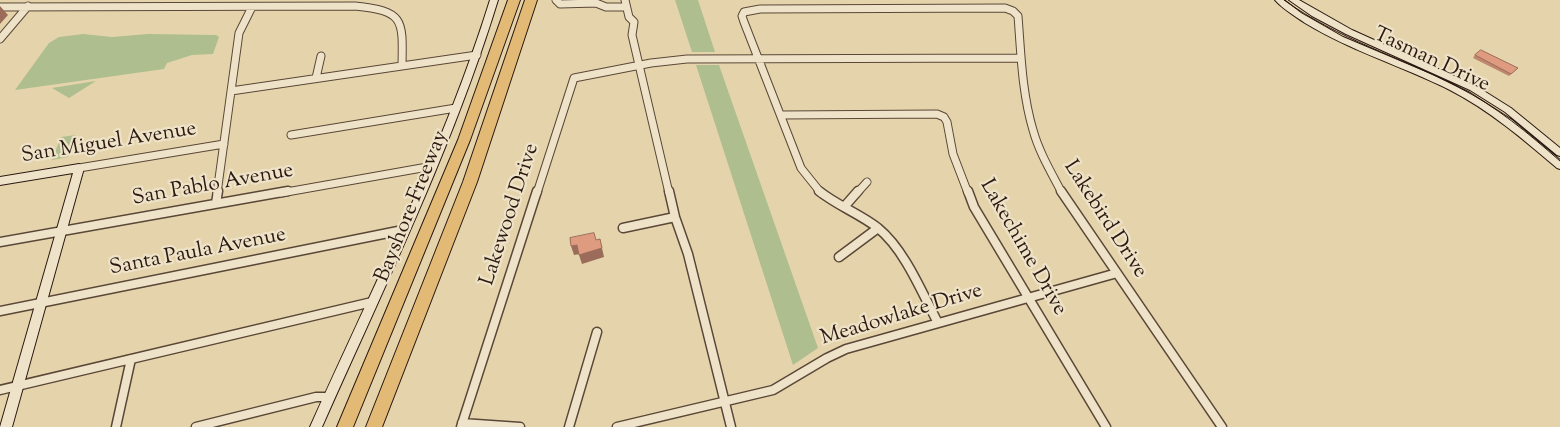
<!DOCTYPE html>
<style>
body{margin:0}
canvas{display:block;background:#e5d4ab}
</style>
<canvas width="1560" height="427"></canvas>
<script>
const c = document.querySelector('canvas').getContext('2d');
c.lineJoin = 'round';
function fill(path, color) {
  c.fillStyle = color;
  c.fill(path, 'evenodd');
}
function strokePath(path, color, width, dash) {
  c.strokeStyle = color;
  c.lineWidth = width;
  c.lineCap = dash ? 'butt' : 'round';
  c.setLineDash(dash || []);
  c.stroke(path);
}
function write(font, color, halo, rows, align = 'center') {
  c.font = font + ' "Sorts Mill Goudy",serif';
  c.lineWidth = 4.5;
  c.setLineDash([]);
  c.textBaseline = 'middle';
  c.strokeStyle = halo;
  c.fillStyle = color;
  for (const [text, x, y, turn = 0] of rows) {
    c.save();
    c.translate(x, y);
    c.rotate((+turn || 0) * Math.PI / 180);
    c.textAlign = isNaN(turn) ? turn : align;
    if (halo) c.strokeText(text, 0, 0);
    c.fillText(text, 0, 0);
    c.restore();
  }
}
fill(new Path2D(`
 M675,0H698L715,52H692Z
 M83,34L112,37L148,34L216,35L219,37L213,54L192,55L167,63L164,69L15,90L49,43L59,37Z
 M696,65H719L818,348L793,365Z
 M96,81L69,98L52,88Z
 M76,135L68,157L52,160L61,137Z`), '#aebe8e');
const streetFar1 = new Path2D(`
 M556,0L560,4L596,3L606,7H626
 M625,0L629,17L634,22L632,35L669,193
 M0,7L355,6C404,11 403,19 402,65
 M0,39L28,6
 M316,78L321,56
 M231,91L477,55
 M781,115L937,114L944,117L947,122L953,154L968,193
 M291,135L456,108
 M79,168L224,144
 M217,193L239,33L252,7
 M281,193L433,166
 M537,193L574,78L651,63L687,59L1021,58
 M821,193L801,168L744,22L742,16L744,12L760,9L1005,8L1013,11L1018,16C1021,54 1022,93 1033,130C1039,152 1051,172 1062,193
 M857,193L867,182`);
const street = new Path2D(`
 M669,191L675,217L688,254L731,427
 M819,191C838,206 860,214 878,228C905,250 922,293 938,323
 M968,191L974,207L1106,427
 M1061,191L1222,427
 M216,203L218,191
 M844,207L858,191
 M623,228L675,217
 M0,242L288,191
 M839,257L878,228
 M0,311L403,230
 M0,390L372,302
 M462,423L520,427
 M116,427L131,359
 M196,427L316,397H329
 M461,427L537,191
 M569,427L597,332
 M617,427L773,390L827,358L846,349L1117,273`);
const secondary = new Path2D(`
 M490,0H498C453,147 384,287 322,427H310C373,286 444,148 490,0Z
 M1275,0H1284L1301,13L1343,37L1433,75L1470,93L1512,120L1560,160V169L1557,168C1523,139 1489,110 1450,90C1402,66 1351,51 1305,23C1295,16 1283,9 1275,0Z
 M1289,0H1299L1352,30L1476,86L1511,108L1560,148V156L1557,155L1505,112L1470,90L1346,34L1312,16Z
 M79,164L84,168L12,427H0L73,173L0,185V177Z`);
const highway = new Path2D(`
 M508,0H520L470,140L353,427H337L458,140Z
 M525,0H537L477,182L382,427H366L463,182Z`);
strokePath(streetFar1, '#5a4737', 9);
strokePath(street, '#5a4737', 11);
strokePath(secondary, '#2b1810', 2);
strokePath(highway, '#2b1810', 2);
strokePath(streetFar1, '#eee3c8', 7);
strokePath(street, '#eee3c8', 8);
fill(secondary, '#eee3c8');
fill(highway, '#e2ba76');
strokePath(new Path2D(`
 M1284,0C1338,39 1400,57 1458,87C1496,106 1528,133 1560,161`), '#2b1810', 1);
fill(new Path2D(`
 M1475,55L1518,68L1509,76L1473,58Z`), '#bf856e');
fill(new Path2D(`
 M0,6L8,15L0,24Z
 M600,239L604,257L582,264L579,255Z
 M577,245L580,254L574,255L571,246Z`), '#9b6c5a');
const building = new Path2D(`
 M1481,50L1518,68L1511,74L1475,55Z
 M594,233L596,240L600,239L602,248L579,255L577,245L571,246L570,238Z`);
fill(building, '#de9b80');
strokePath(building, '#9b6c5a', 1);
write('21px', '#2b1810', '#eee3c8', [
 ["Tasman Drive",1431,61,25],
 ["San Miguel Avenue",109,144,-9],
 ["San Pablo Avenue",213,186,-10],
 ["Bayshore Freeway",413,207,-68],
 ["Lakewood Drive",511,215,-72],
 ["Lakebird Drive",1104,220,57],
 ["Lakechime Drive",1022,248,60],
 ["Santa Paula Avenue",198,253,-11],
 ["Meadowlake Drive",902,316,-17]
]);
</script>
